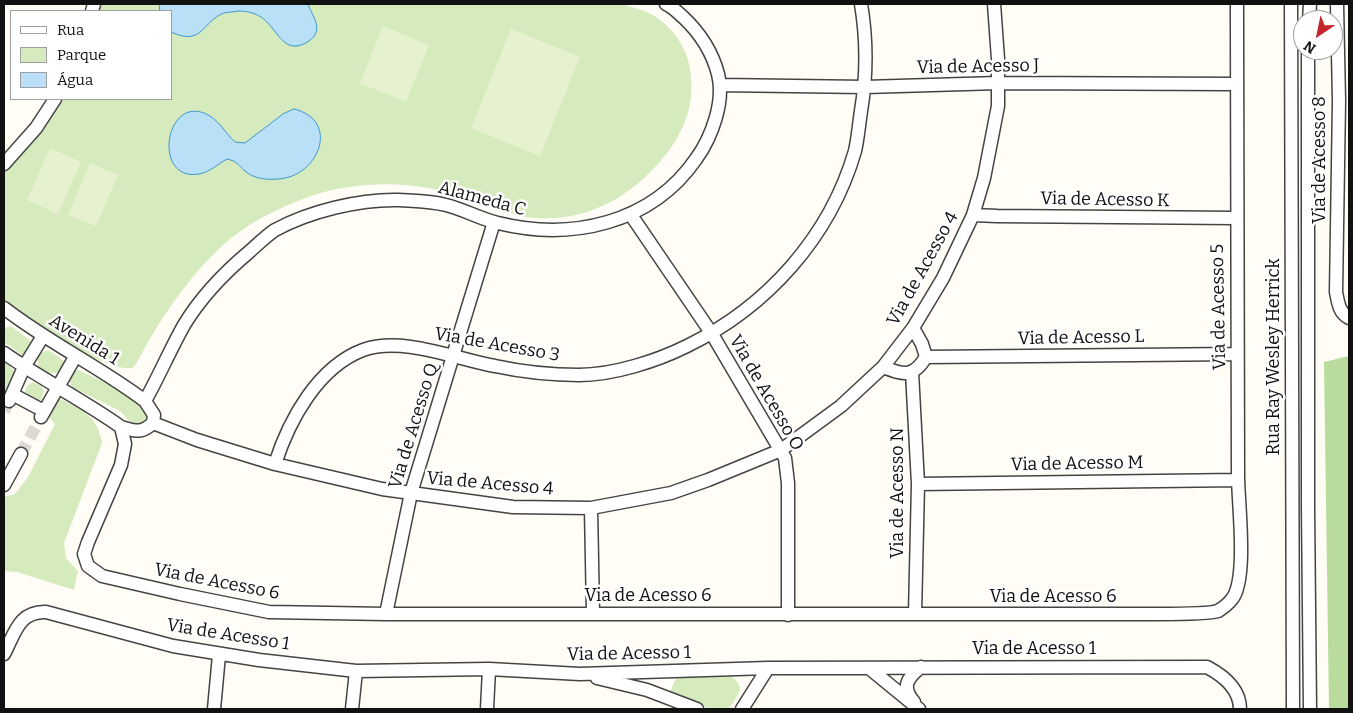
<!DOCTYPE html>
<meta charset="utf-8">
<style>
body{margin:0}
#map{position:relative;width:1353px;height:713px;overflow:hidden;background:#fffdf5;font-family:Bitter,serif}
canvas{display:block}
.frame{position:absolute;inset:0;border:5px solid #111;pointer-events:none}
.legend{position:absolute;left:10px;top:10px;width:162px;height:90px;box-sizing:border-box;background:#fff;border:1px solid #a0a0a0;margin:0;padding:6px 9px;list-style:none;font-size:15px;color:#111}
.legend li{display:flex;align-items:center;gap:10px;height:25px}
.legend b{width:25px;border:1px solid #a0a0a0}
.north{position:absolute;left:1293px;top:10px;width:50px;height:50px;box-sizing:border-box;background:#fff;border:1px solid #a0a0a0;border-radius:50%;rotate:214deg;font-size:14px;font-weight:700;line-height:20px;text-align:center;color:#111}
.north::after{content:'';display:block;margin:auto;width:18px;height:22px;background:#c4262e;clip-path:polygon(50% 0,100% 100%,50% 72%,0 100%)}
</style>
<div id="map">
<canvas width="1353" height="713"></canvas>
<div class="frame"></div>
<ul class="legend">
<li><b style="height:6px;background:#fff"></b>Rua</li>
<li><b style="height:14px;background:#d5ebbd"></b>Parque</li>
<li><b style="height:14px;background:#b9e0f7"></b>Água</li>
</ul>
<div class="north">N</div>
</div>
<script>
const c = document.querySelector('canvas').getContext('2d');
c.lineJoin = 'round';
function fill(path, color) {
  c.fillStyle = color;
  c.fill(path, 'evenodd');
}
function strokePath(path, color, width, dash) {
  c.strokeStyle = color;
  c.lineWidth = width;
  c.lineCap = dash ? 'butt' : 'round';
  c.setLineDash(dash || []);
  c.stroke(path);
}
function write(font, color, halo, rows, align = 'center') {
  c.font = font + ' Bitter,serif';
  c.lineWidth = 5;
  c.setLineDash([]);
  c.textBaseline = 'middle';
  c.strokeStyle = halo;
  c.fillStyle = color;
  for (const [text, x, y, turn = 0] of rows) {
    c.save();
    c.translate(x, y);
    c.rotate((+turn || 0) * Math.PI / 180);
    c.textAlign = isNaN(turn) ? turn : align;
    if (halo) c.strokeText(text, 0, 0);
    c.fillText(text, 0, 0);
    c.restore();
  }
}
fill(new Path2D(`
 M97,4H622C630,7 641,9 649,13C667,22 683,41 688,60C697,94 688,126 667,153C639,189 601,215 555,218C546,218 535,219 526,217C494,211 466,196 434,189C394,181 350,183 311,196C279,207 245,224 221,247C196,270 171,304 154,332C146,344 141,357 133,368C102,372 31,320 4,303V168L59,99H171V11H95Z
 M11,326L31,341V348L26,354L22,355L4,342V328Z
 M48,350C52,353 58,355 61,359C78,377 29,380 39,354Z
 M4,361C24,374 13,389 4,405Z
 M78,370L139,399L152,420L134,426L120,411L72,387L69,379L72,372Z
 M33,382L41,386L44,391L41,400H38L25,392L27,386Z
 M61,399C83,411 98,416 102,443L64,543L66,558L78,571L74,590L17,572L4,571V497L15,494L28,477L55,424L45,413L53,403Z
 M678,674L728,675C735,678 739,682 740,690L734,702L728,709H711L670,692Z`), '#d5ebbd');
fill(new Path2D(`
 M1349,356V709H1329L1324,362Z`), '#b9dc9c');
fill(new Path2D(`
 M383,26L429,45L406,102L360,83Z
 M511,29L580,57L540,156L471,128Z
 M50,148L81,162L58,214L27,200Z
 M90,163L118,175L96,226L68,215Z`), '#e6f2cf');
const water = new Path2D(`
 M160,4H308C312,16 325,30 309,41C283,58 278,28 261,17C255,13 246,11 239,11C234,12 228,12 224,13C202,21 203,47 171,32V11H160Z
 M294,109C341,120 319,177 278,179C267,180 254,179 245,171C238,165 237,161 227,159C218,164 210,172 199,174C153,182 164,98 204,113C219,119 224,132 235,142L245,143L283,114Z`);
fill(water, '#b9e0f7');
strokePath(water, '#3f96cf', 1);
strokePath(new Path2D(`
 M4,411L9,401
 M21,454L41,417`), '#dbdad3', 12, [12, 6]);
const minor = new Path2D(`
 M666,4C673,7 677,12 683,17C700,33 712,51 718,74C725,101 712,137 696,159C651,224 571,241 498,223C480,219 463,209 446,205C430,201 414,201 399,200C360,199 310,211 275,230C266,236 257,245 249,252C224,273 201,297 184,325C170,350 159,376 145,401L154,415L153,423C141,434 136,431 121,427L125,444L121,465L88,542L84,554L88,566L102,576L180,594L269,612L386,614H1158C1169,614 1209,614 1218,611C1223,608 1229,603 1232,599C1248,579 1238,502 1238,476C1237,318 1236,161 1237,4
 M1291,4L1293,709
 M1337,4L1339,101L1336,292C1338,302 1339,313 1349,318
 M92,11L94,4
 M1309,20L1310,4
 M1308,50V507L1310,709
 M720,85L865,87L998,83L1236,84
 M4,164L36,128L55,99
 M631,215L712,334L785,458L788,483V615
 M973,215L997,216L1236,218
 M4,308C49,343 100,367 145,401
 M4,353C41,379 83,400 121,427
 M926,357L1237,354
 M883,367C904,375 913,378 926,357L922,344L913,328
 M912,372L918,484L915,614
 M12,394L44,411
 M9,401L24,367L43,336
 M41,417L75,357
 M153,423L197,440L275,464L382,489L513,507L591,508L671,493L708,480L781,450L841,406L883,367L913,328L943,278L973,215L984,178L998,106V59L994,4
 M275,464C289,420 318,367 363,350C402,336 456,359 495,366C523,372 551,375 579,375C613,375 657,361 687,346C767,307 830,237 855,151C858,138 859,124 861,111C867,75 867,40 861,4
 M918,484L1238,480
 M4,485L21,454
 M591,508L593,613
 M386,614L411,493L494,222
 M4,654C15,633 19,611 46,612L173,646L259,660L356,671L489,669L580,674L768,668L1207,667C1224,676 1240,689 1240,709
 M869,668L919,709
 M597,678L647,690L697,709
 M914,702C901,687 907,678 921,667
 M214,709L219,655
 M352,709L356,671
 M487,709L489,669
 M742,709L768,668`);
strokePath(minor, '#444', 15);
strokePath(minor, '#fff', 12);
write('18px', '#111', '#fff', [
 ["Via de Acesso J",978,67,-1],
 ["Via de Acesso 8",1320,160,-90],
 ["Alameda C",482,199,15],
 ["Via de Acesso K",1105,200,1],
 ["Via de Acesso 4",923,269,-61],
 ["Via de Acesso 5",1219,307,-91],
 ["Via de Acesso L",1081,338,-1],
 ["Avenida 1",84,340,32],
 ["Via de Acesso 3",497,345,10],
 ["Rua Ray Wesley Herrick",1274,357,-90],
 ["Via de Acesso O",766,393,60],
 ["Via de Acesso Q",414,426,-73],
 ["Via de Acesso M",1077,464,-1],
 ["Via de Acesso 4",490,484,5],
 ["Via de Acesso N",898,493,-90],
 ["Via de Acesso 6",217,582,11],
 ["Via de Acesso 6",648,596],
 ["Via de Acesso 6",1053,597],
 ["Via de Acesso 1",228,635,9],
 ["Via de Acesso 1",1034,649],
 ["Via de Acesso 1",629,654,-1]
]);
</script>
